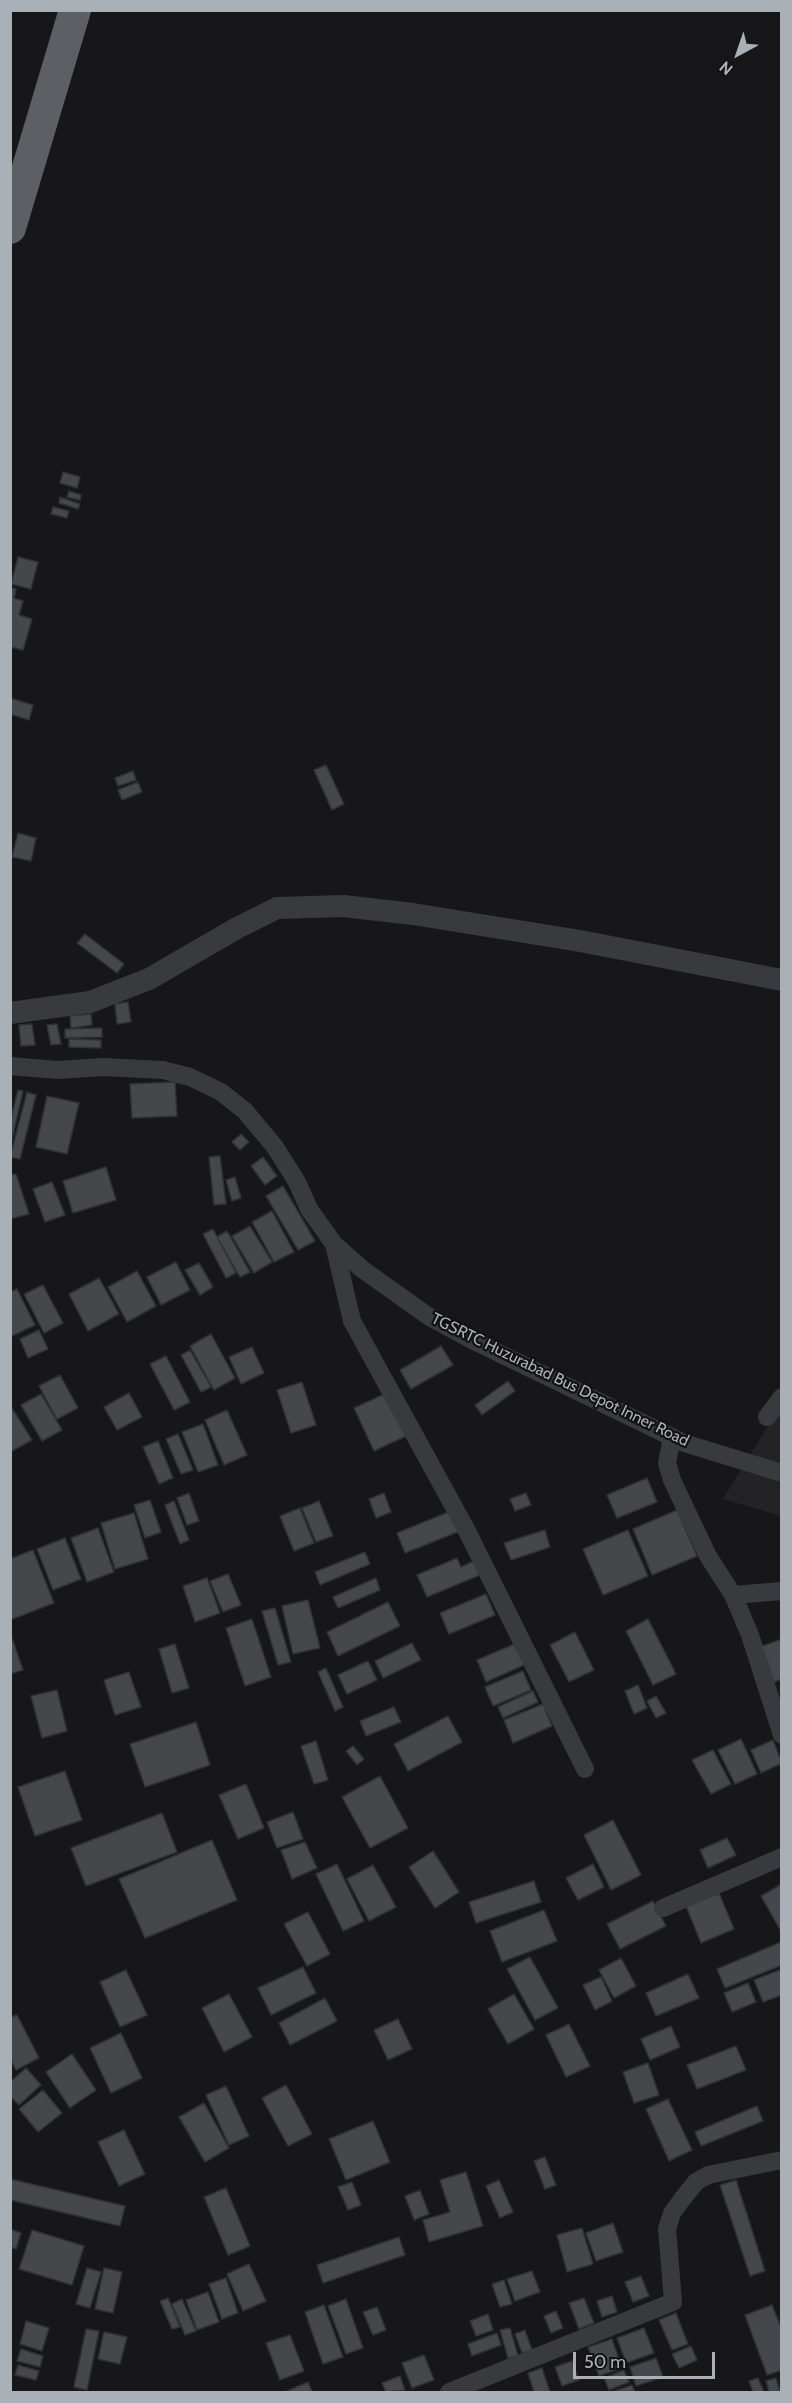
<!DOCTYPE html>
<style>
body{margin:0}
#map{position:relative;width:792px;height:2403px;overflow:hidden;background:#171719;font-family:Cabin,sans-serif}
canvas{display:block}
.frame{position:absolute;inset:0;border:12px solid #aab0b7;pointer-events:none}
.north{position:absolute;left:708px;top:24px;width:60px;height:60px;-webkit-text-stroke:4px #121214;paint-order:stroke;rotate:220deg;font-size:16px;font-weight:700;line-height:24px;text-align:center;color:#aab0b7}
.north::after{content:'';display:block;margin:auto;width:21px;height:27px;background:#aab0b7;clip-path:polygon(50% 0,100% 100%,50% 72%,0 100%)}
.scale{position:absolute;left:573px;top:2352px;width:142px;height:27px;box-sizing:border-box;border:3px solid #aab0b7;border-top:0;padding-left:8px;font-size:18px;line-height:21px;white-space:nowrap;color:#aab0b7;-webkit-text-stroke:4px #121214;paint-order:stroke}
</style>
<div id="map">
<canvas width="792" height="2403"></canvas>
<div class="frame"></div>
<div class="north">N</div>
<div class="scale">50 m</div>
</div>
<script>
const c = document.querySelector('canvas').getContext('2d');
c.lineJoin = 'round';
function fill(path, color) {
  c.fillStyle = color;
  c.fill(path, 'evenodd');
}
function strokePath(path, color, width, dash) {
  c.strokeStyle = color;
  c.lineWidth = width;
  c.lineCap = dash ? 'butt' : 'round';
  c.setLineDash(dash || []);
  c.stroke(path);
}
function write(font, color, halo, rows, align = 'center') {
  c.font = font + ' Cabin,sans-serif';
  c.lineWidth = 4.5;
  c.setLineDash([]);
  c.textBaseline = 'middle';
  c.strokeStyle = halo;
  c.fillStyle = color;
  for (const [text, x, y, turn = 0] of rows) {
    c.save();
    c.translate(x, y);
    c.rotate((+turn || 0) * Math.PI / 180);
    c.textAlign = isNaN(turn) ? turn : align;
    if (halo) c.strokeText(text, 0, 0);
    c.fillText(text, 0, 0);
    c.restore();
  }
}
fill(new Path2D(`
 M781,1405V1516L723,1499Z`), '#232326');
const building = new Path2D(`
 M63,472L80,477L77,488L60,483Z
 M69,491L81,495L80,500L67,497Z
 M60,497L80,504L78,509L59,503Z
 M53,507L69,511L67,518L51,514Z
 M18,557L38,562L31,589L11,584Z
 M10,587L16,589L14,598L23,601L19,615L32,619L23,650L10,647Z
 M10,698L33,705L29,720L10,714Z
 M326,765L344,804L332,810L314,770Z
 M133,771L136,780L118,786L115,778Z
 M138,782L142,792L122,800L118,790Z
 M18,833L36,838L31,861L12,857Z
 M85,934L124,964L117,973L77,943Z
 M128,1002L131,1022L117,1024L115,1004Z
 M91,1014L92,1025L71,1028L70,1016Z
 M32,1024L35,1045L21,1046L19,1025Z
 M57,1024L61,1044L51,1045L47,1025Z
 M102,1028V1037L65,1038V1029Z
 M69,1039L101,1040V1048L69,1047Z
 M175,1082L177,1116L132,1118L130,1084Z
 M18,1090L23,1091L10,1148V1122Z
 M27,1092L36,1095L20,1159L10,1157Z
 M47,1096L79,1103L67,1154L36,1147Z
 M241,1134L249,1142L240,1150L232,1142Z
 M220,1156L226,1204L214,1205L209,1157Z
 M263,1157L277,1176L265,1185L251,1166Z
 M106,1167L116,1200L73,1213L63,1181Z
 M16,1174L29,1214L10,1219V1175Z
 M235,1177L241,1198L232,1201L226,1180Z
 M52,1182L65,1215L45,1222L33,1189Z
 M283,1186L315,1241L298,1250L266,1196Z
 M272,1211L294,1252L274,1262L252,1222Z
 M250,1226L272,1262L254,1273L232,1236Z
 M213,1229L236,1273L226,1278L203,1234Z
 M227,1231L250,1272L240,1277L217,1237Z
 M176,1262L190,1290L161,1305L147,1277Z
 M199,1263L213,1287L200,1295L185,1270Z
 M137,1271L156,1306L127,1322L108,1287Z
 M99,1278L119,1314L88,1331L69,1294Z
 M43,1285L63,1323L44,1333L24,1294Z
 M17,1289L35,1325L10,1337V1292Z
 M39,1330L48,1349L28,1358L20,1339Z
 M211,1334L235,1378L214,1390L190,1346Z
 M441,1346L453,1365L411,1389L400,1370Z
 M252,1347L264,1373L241,1384L229,1357Z
 M190,1350L211,1387L201,1392L181,1355Z
 M166,1356L190,1402L174,1410L150,1364Z
 M60,1375L78,1408L57,1419L39,1386Z
 M508,1381L515,1391L482,1415L475,1405Z
 M302,1382L316,1425L291,1433L277,1390Z
 M129,1393L142,1417L117,1430L104,1407Z
 M387,1393L406,1436L374,1451L354,1408Z
 M41,1394L62,1430L42,1441L21,1405Z
 M10,1405L32,1440L10,1452Z
 M227,1410L247,1455L224,1465L205,1420Z
 M203,1424L218,1465L198,1472L182,1432Z
 M178,1434L193,1470L181,1474L166,1439Z
 M158,1441L173,1478L159,1484L143,1447Z
 M647,1478L657,1502L617,1518L607,1495Z
 M189,1493L199,1521L187,1525L177,1498Z
 M384,1493L391,1512L376,1518L369,1499Z
 M526,1493L531,1505L515,1511L510,1499Z
 M150,1500L161,1532L145,1538L134,1505Z
 M174,1501L189,1540L180,1544L165,1505Z
 M319,1501L333,1536L316,1542L302,1508Z
 M300,1508L314,1543L294,1551L280,1516Z
 M677,1510L697,1556L652,1575L633,1529Z
 M451,1511L460,1531L405,1553L397,1533Z
 M134,1513L148,1559L115,1569L101,1523Z
 M98,1528L114,1572L87,1582L71,1538Z
 M545,1530L550,1547L511,1560L504,1543Z
 M628,1530L648,1576L603,1595L583,1549Z
 M65,1538L81,1579L53,1590L37,1549Z
 M33,1550L54,1603L10,1620V1559Z
 M365,1552L370,1564L320,1585L315,1572Z
 M457,1558L461,1567L474,1561L480,1575L427,1597L417,1575Z
 M228,1574L241,1605L223,1612L210,1581Z
 M207,1578L220,1613L195,1622L183,1586Z
 M376,1578L380,1590L338,1608L333,1597Z
 M486,1594L495,1615L449,1634L440,1613Z
 M308,1600L320,1648L293,1654L282,1606Z
 M388,1602L400,1626L338,1656L327,1632Z
 M275,1608L291,1662L278,1665L262,1611Z
 M252,1619L271,1677L245,1686L226,1628Z
 M648,1619L676,1674L653,1685L626,1631Z
 M10,1632L23,1670L10,1674Z
 M575,1632L594,1670L569,1682L550,1645Z
 M782,1639V1679L774,1682L760,1647Z
 M412,1643L421,1660L383,1678L375,1661Z
 M517,1643L526,1664L486,1682L477,1660Z
 M175,1644L189,1688L172,1693L159,1649Z
 M368,1661L377,1680L347,1694L338,1675Z
 M326,1668L343,1707L335,1711L318,1672Z
 M523,1671L531,1690L493,1706L485,1687Z
 M129,1672L141,1707L115,1715L104,1680Z
 M638,1685L647,1708L634,1714L625,1691Z
 M57,1690L67,1731L42,1738L31,1696Z
 M533,1691L538,1702L503,1718L498,1707Z
 M656,1696L666,1713L656,1718L647,1701Z
 M543,1704L552,1726L513,1743L504,1720Z
 M394,1707L401,1722L366,1736L360,1721Z
 M448,1716L462,1742L408,1771L394,1744Z
 M196,1722L210,1765L145,1787L130,1744Z
 M741,1739L757,1774L735,1784L718,1750Z
 M773,1740L782,1763L761,1773L751,1750Z
 M316,1741L328,1780L314,1784L301,1746Z
 M353,1746L364,1759L357,1765L346,1751Z
 M713,1750L731,1784L711,1794L692,1760Z
 M65,1771L82,1820L35,1836L18,1787Z
 M380,1776L408,1828L370,1848L342,1797Z
 M246,1784L264,1828L238,1839L219,1795Z
 M293,1812L303,1839L277,1848L267,1822Z
 M162,1813L177,1852L86,1886L71,1848Z
 M613,1820L641,1875L611,1890L584,1835Z
 M727,1838L736,1855L708,1868L700,1850Z
 M212,1840L237,1900L145,1938L119,1879Z
 M305,1842L317,1868L292,1879L281,1850Z
 M433,1851L459,1892L435,1908L409,1867Z
 M337,1864L364,1921L343,1931L316,1874Z
 M593,1864L604,1887L578,1900L566,1878Z
 M373,1865L396,1907L369,1921L347,1879Z
 M534,1881L541,1902L476,1923L469,1902Z
 M782,1884V1933L761,1896Z
 M719,1893L734,1929L701,1943L686,1906Z
 M653,1901L666,1926L620,1949L607,1924Z
 M544,1910L557,1941L502,1962L490,1931Z
 M308,1912L330,1954L307,1966L284,1924Z
 M781,1942L782,1965L725,1988L717,1969Z
 M530,1957L558,2008L535,2020L507,1969Z
 M621,1958L636,1986L614,1998L599,1970Z
 M303,1967L316,1993L271,2015L258,1988Z
 M782,1969V1995L763,2002L754,1980Z
 M126,1970L147,2015L120,2027L100,1982Z
 M688,1974L699,1998L656,2016L646,1993Z
 M601,1977L612,2001L595,2010L583,1985Z
 M748,1983L756,2002L732,2012L724,1993Z
 M229,1994L252,2037L224,2052L202,2008Z
 M514,1994L534,2029L508,2044L488,2009Z
 M325,1998L337,2021L290,2045L279,2023Z
 M17,2015L39,2058L16,2070L10,2059V2018Z
 M398,2019L412,2049L388,2060L374,2030Z
 M569,2024L590,2066L566,2077L546,2035Z
 M671,2026L680,2047L650,2060L641,2039Z
 M121,2033L142,2078L111,2093L90,2048Z
 M736,2046L746,2070L697,2089L687,2065Z
 M72,2054L96,2090L70,2108L46,2072Z
 M648,2063L659,2095L634,2103L623,2072Z
 M26,2068L41,2085L19,2105L10,2096V2082Z
 M286,2085L312,2134L288,2146L262,2098Z
 M226,2086L249,2136L229,2145L206,2095Z
 M43,2090L62,2113L38,2132L19,2109Z
 M668,2099L692,2150L669,2161L646,2109Z
 M204,2103L229,2148L205,2162L179,2117Z
 M757,2106L763,2121L701,2146L695,2132Z
 M373,2121L390,2162L346,2180L329,2139Z
 M124,2130L145,2174L119,2186L98,2142Z
 M545,2157L556,2185L545,2189L534,2161Z
 M466,2172L483,2226L429,2242L423,2220L450,2212L440,2180Z
 M10,2179L125,2206L120,2226L10,2200Z
 M499,2180L513,2212L500,2218L486,2186Z
 M736,2180L765,2271L750,2276L720,2185Z
 M352,2182L361,2205L348,2210L338,2187Z
 M226,2188L250,2246L228,2255L204,2197Z
 M420,2190L429,2214L414,2220L405,2196Z
 M613,2223L623,2252L596,2261L586,2233Z
 M582,2228L593,2264L567,2272L557,2235Z
 M10,2229L21,2233L16,2249L10,2247Z
 M32,2230L84,2246L72,2285L19,2269Z
 M399,2237L405,2255L323,2283L317,2265Z
 M249,2264L266,2301L243,2311L227,2274Z
 M87,2268L101,2272L90,2308L76,2304Z
 M104,2268L122,2272L113,2313L95,2309Z
 M532,2271L540,2292L515,2301L507,2279Z
 M641,2276L649,2296L633,2302L625,2282Z
 M226,2278L238,2313L222,2319L209,2284Z
 M504,2280L512,2304L500,2307L492,2284Z
 M208,2292L219,2322L197,2330L186,2300Z
 M612,2296L617,2312L602,2317L597,2301Z
 M168,2298L180,2327L172,2329L160,2301Z
 M584,2298L594,2323L579,2329L569,2303Z
 M182,2299L196,2331L185,2335L172,2304Z
 M346,2299L363,2348L346,2354L328,2306Z
 M324,2305L343,2357L323,2364L305,2312Z
 M772,2305L782,2330V2370L767,2375L745,2315Z
 M377,2307L386,2330L373,2335L363,2312Z
 M556,2311L563,2328L551,2333L544,2316Z
 M676,2313L688,2344L672,2350L659,2320Z
 M488,2314L493,2330L476,2336L470,2321Z
 M26,2321L49,2328L42,2351L20,2344Z
 M510,2328L518,2356L508,2358L500,2330Z
 M644,2328L654,2353L626,2363L617,2338Z
 M86,2329L99,2331L87,2390L74,2387Z
 M525,2330L532,2350L522,2353L515,2334Z
 M104,2332L127,2337L120,2364L98,2359Z
 M497,2333L501,2345L472,2356L468,2344Z
 M290,2335L304,2371L280,2380L266,2343Z
 M612,2339L622,2368L599,2376L588,2347Z
 M691,2346L697,2360L679,2368L672,2354Z
 M21,2349L43,2356L40,2367L17,2361Z
 M424,2355L434,2380L412,2388L402,2363Z
 M656,2358L663,2377L636,2386L630,2367Z
 M572,2361L579,2380L562,2386L555,2367Z
 M18,2365L39,2371L36,2380L15,2375Z
 M542,2368L550,2392H534L528,2373Z
 M624,2370L629,2382L609,2390L604,2378Z
 M400,2376L405,2390L386,2392L382,2383Z
 M758,2378L764,2392H753L749,2381Z
 M776,2378L780,2392H769L766,2381Z
 M308,2382L312,2392H285Z
 M632,2385L635,2392H612Z`);
fill(building, '#46474b');
strokePath(building, '#313235', 1.5);
strokePath(new Path2D(`
 M10,1066L58,1070L103,1067L163,1070L190,1077L221,1092L245,1111L275,1147L297,1182L309,1209L334,1244L362,1269L428,1316L476,1342L684,1443L782,1473
 M334,1244L352,1321L466,1529L585,1769
 M767,1417L782,1397
 M672,1437L667,1463L672,1480L708,1556L733,1595L750,1635L782,1735
 M733,1595L782,1591
 M663,1908L782,1857
 M449,2392L673,2302L667,2229L672,2213L683,2198L696,2182L708,2175L782,2160`), '#383a3d', 18);
strokePath(new Path2D(`
 M10,1013L90,1002L149,979L237,928L277,908L343,906L413,914L580,941L782,980`), '#383a3d', 22);
strokePath(new Path2D(`
 M10,228L75,10`), '#5c6065', 32);
write('16px', '#aab0b7', '#121214', [
 ["TGSRTC Huzurabad Bus Depot Inner Road",560,1380,26]
]);
</script>
